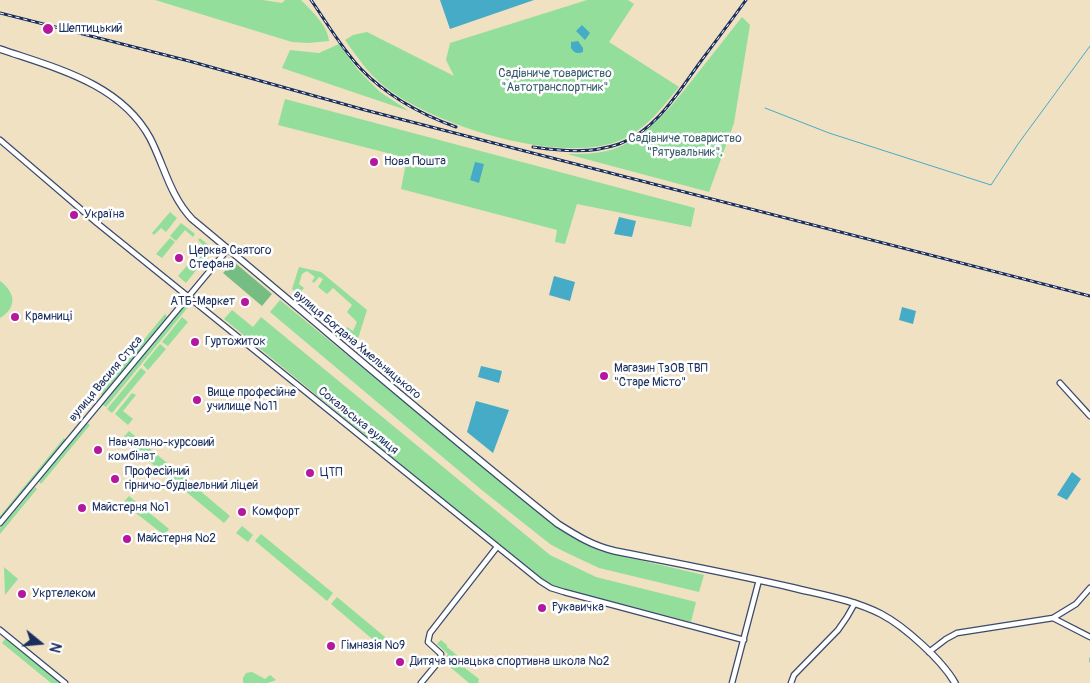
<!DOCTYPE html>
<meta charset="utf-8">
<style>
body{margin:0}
#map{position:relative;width:1090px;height:683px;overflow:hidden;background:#f0e1c3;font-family:Pangolin,sans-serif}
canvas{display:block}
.north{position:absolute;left:15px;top:618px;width:50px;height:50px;-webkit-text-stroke:4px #fff;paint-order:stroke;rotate:107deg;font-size:14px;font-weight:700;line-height:20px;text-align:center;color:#1b2f5e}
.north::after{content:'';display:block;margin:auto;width:18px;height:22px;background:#1b2f5e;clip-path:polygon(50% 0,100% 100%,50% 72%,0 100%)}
</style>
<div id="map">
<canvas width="1090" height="683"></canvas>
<div class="north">N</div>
</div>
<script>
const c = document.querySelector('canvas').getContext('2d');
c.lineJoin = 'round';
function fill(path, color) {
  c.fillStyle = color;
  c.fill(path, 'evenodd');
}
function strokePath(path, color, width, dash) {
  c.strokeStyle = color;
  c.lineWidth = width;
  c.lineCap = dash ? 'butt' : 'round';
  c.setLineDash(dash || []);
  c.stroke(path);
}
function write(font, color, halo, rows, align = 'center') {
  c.font = font + ' Pangolin,sans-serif';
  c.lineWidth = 5;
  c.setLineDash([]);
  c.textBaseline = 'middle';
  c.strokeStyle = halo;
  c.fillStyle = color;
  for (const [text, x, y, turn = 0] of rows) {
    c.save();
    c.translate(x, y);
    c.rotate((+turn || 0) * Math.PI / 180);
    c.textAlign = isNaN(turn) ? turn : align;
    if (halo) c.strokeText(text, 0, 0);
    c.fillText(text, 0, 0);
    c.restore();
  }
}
fill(new Path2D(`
 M155,0H263L282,3L285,0H301C311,10 328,26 329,41L308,43L292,42Z
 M587,0H628L634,4L609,42L679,87C662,108 646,129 621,140C562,166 432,125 384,86C368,73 357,57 345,40L353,35L367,32L454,76L446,60L450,43Z
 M742,17L750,25L734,123L709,192L567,154C583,154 604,154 619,147C653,132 675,102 697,74C712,55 727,36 742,17Z
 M339,44L358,70L380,92L409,111L282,68L290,50L319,53Z
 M285,99L695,208L691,227L577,204L565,244L555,242L557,230L401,189L407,158L278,125Z
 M170,212L177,218L166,232L161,228L154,235L152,233Z
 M181,223L195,234L193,237L185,230L176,241L170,236Z
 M170,238L175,242L162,258L156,254Z
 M200,238L213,249L186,283L178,276L204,246L198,240Z
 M299,267L321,272L367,310L356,345L342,334L347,327L353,331L357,322L347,312L352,305L333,288L327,294L318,287L323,279L319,277L314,283L312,281L315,277L307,271L302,274L299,284L304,288L299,294L292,289Z
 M0,281C15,292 18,307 0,318Z
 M280,300L560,530L600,551L704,575L699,592L599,568L563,551L550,544L483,491L270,312Z
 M185,302L189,306L106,407L102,404Z
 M232,310L253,327L261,317L550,555L596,577L696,602L691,622L556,587L539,578L224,319Z
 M165,314L168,318L104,396L100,393Z
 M182,317L188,322L168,346L162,342Z
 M160,344L166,349L148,370L143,365Z
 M141,368L146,372L112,413L107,409Z
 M132,393L136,395L123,411L133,419L128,425L115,414Z
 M87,423L90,425L41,484L39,481Z
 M129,431L230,516L224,523L122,439Z
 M64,438L66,440L0,519V516Z
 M35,487L37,489L0,534V528Z
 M129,496L169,529L164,535L123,503Z
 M242,526L253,535L248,542L236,533Z
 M261,534L333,593L327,601L255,541Z
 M4,567L18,579L5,595Z
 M337,597L391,642L384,649L331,604Z
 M6,638L60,683H51L2,643Z
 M441,640L447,645V647L464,661L461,665L479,679L478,682L479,683H469L443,661L448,654L437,644Z
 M252,672L265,679L270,675L276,680L268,683H243V678L246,673Z`), '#93de9b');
fill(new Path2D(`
 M234,262L272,294L262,306L223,273Z`), '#76bd83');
fill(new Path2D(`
 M440,0H534L450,29Z
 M582,25L590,33L585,40L576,31Z
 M578,41L583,48V52C577,54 574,53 571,48V42Z
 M475,162L484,164L479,183L470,180Z
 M619,217L636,221L632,237L614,234Z
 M554,276L575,282L570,301L549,295Z
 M902,307L916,311L913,324L899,320Z
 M481,366L502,371L499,383L478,377Z
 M476,401L509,410L493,453L467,432Z
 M1072,472L1081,479L1067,500L1057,495Z`), '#46abc6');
strokePath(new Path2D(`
 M765,108L829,133L991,185L1018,144L1090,46
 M1090,658V662`), '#46abc6', 1);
const minor = new Path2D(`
 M0,140L97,223L540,581L551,588L564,592L744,640
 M1060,383L1090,416
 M0,523L228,249
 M1053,618L1090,637
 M0,630L65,683
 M929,652L946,639L957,633L1053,618L1076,604L1090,588
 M421,683L440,660L441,654L428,642L430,633L497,547
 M732,683L759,580
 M791,683L794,675L838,630L847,617L855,603`);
const tertiary = new Path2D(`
 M0,49C55,68 120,83 150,138C164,165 170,196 192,219C314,320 434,425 558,524C577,536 593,546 615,551C675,563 734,574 794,588C823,595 853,600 881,614C904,626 942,660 955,683`);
strokePath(minor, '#3b4a6d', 7);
strokePath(tertiary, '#3b4a6d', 8);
strokePath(minor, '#fff', 4.5);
strokePath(tertiary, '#fff', 5.5);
const rail = new Path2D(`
 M311,0C327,23 342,49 361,69C388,97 420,114 456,127
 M0,13L189,61L365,110L1090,296
 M533,147C562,151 590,154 619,144C656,131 679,91 701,61C716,41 731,21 746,0`);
strokePath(rail, '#1b2f5e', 3);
strokePath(rail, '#fff', 1, [4]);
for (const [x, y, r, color] of [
 [48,29,6,"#b5179e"],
 [374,162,5,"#b5179e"],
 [74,215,5,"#b5179e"],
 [179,258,5,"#b5179e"],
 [245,302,5,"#b5179e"],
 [15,317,5,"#b5179e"],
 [195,342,5,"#b5179e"],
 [604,376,5,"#b5179e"],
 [197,400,5,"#b5179e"],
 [98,450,5,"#b5179e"],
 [310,473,5,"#b5179e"],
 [115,479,5,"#b5179e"],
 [82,508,5,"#b5179e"],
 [242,512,5,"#b5179e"],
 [127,539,5,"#b5179e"],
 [22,594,5,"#b5179e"],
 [542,608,5,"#b5179e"],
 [331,646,5,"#b5179e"],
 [400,662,5,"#b5179e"]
]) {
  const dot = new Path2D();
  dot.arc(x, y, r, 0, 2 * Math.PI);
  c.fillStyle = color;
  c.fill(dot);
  strokePath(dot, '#fff', 2);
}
write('12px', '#1b2f5e', '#fff', [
 ["Шептицький",59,29],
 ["Нова Пошта",384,162],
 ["Україна",84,215],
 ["Церква Святого",189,251],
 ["Стефана",189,265],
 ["АТБ-Маркет",235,302,"right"],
 ["Крамниці",25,317],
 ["Гуртожиток",205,342],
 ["Магазин ТзОВ ТВП",614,369],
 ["\"Старе Місто\"",614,383],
 ["Вище професійне",207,393],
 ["училище №11",207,407],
 ["Навчально-курсовий",108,443],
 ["комбінат",108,457],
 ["Професійний",125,472],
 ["гірничо-будівельний ліцей",125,486],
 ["ЦТП",320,473],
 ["Майстерня №1",92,508],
 ["Комфорт",252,512],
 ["Майстерня №2",137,539],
 ["Укртелеком",32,594],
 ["Рукавичка",552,608],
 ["Гімназія №9",341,646],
 ["Дитяча юнацька спортивна школа №2",410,662]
], 'left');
write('12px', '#395b6d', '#fff', [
 ["Садівниче товариство",555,74],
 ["\"Автотранспортник\"",555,88],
 ["Садівниче товариство",685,139],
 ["\"Рятувальник\".",685,153]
]);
write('12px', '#1b2f5e', '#fff', [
 ["вулиця Богдана Хмельницького",357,345,40],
 ["вулиця Василя Стуса",106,379,-50],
 ["Сокальська вулиця",358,421,39]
]);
</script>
